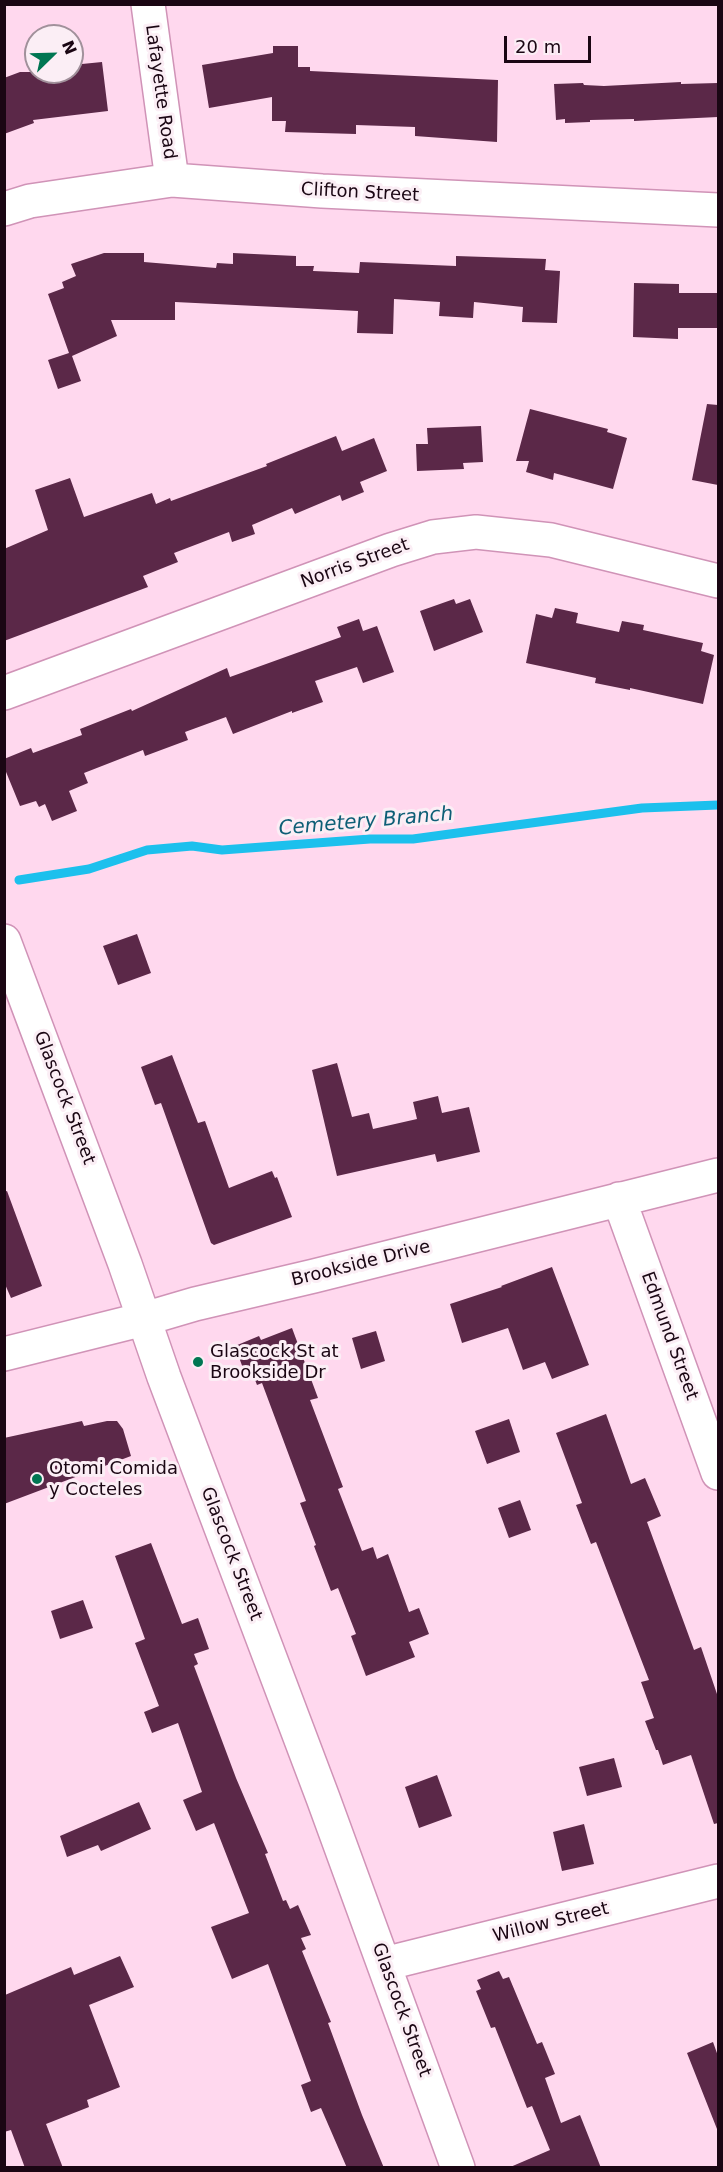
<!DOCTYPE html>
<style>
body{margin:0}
#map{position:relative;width:723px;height:2172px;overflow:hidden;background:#ffd8ee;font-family:"DejaVu Sans",sans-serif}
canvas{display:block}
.frame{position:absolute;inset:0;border:6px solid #1a0613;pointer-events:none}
.north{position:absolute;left:24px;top:24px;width:60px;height:60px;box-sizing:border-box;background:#fbeef5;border:2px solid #a1919b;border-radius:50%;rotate:67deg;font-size:16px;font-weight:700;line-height:24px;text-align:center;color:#1a0613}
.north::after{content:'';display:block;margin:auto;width:21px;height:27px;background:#007652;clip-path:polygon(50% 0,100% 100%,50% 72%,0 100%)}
.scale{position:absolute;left:504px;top:36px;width:87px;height:27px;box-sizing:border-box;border:3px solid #1a0613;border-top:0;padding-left:8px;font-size:18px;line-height:21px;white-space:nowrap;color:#1a0613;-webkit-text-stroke:4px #fbeef5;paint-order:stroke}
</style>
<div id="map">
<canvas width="723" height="2172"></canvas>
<div class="frame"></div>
<div class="north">N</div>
<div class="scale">20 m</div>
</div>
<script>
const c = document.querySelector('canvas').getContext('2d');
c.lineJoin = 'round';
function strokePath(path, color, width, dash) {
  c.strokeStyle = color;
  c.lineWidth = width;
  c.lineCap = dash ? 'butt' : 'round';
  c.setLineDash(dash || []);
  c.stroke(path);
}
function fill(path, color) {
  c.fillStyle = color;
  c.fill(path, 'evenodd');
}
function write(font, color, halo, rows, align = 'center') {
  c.font = font + ' "DejaVu Sans",sans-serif';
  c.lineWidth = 6;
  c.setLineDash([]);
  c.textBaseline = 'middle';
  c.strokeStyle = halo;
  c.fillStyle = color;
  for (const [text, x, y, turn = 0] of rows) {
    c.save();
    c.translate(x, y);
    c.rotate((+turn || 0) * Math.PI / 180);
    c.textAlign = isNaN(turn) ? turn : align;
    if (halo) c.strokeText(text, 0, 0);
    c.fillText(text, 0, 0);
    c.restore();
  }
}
strokePath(new Path2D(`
 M19,880L89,869L147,850L192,846L222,850L370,839H413L642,808L718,805`), '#1cc0ed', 9);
fill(new Path2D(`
 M273,46H298V67H310V71L498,80L497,142L415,136V127L356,125V134L285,132L286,121H272V97L209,108L202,65L273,53Z
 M102,62L108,111L33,120L34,123L4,134V78L20,72H72V65Z
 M681,82V84L718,83V117L634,121V119L590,120V122L565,123V119L556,120L554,84L583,83L584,85L604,86Z
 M104,253H144V262L216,268L217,263L233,264V253L296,256V266H314L313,271L359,273L360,262L456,266V256L546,259L545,270L560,271L557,323L522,322L523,307L474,302L473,318L439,316L440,302L394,299L393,334L357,333L358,311L175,302V320H111L117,336L72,356L81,381L58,389L48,360L69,353L48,294L64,288L62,282L76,276L71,264Z
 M634,283L679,284V293H718V328H678V339L633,337Z
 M707,404L718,405V485L692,480Z
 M530,409L608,429L607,432L627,438L613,489L554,473L553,480L526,472L529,461H516Z
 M481,426L483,462L463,463L464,469L417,471L416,444H428L427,428Z
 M336,436L342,451L374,438L387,471L360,482L364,492L342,501L340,495L295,514L292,508L252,525L255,534L232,542L229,532L174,553L178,562L143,576L148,587L4,641V549L48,530L35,490L70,478L84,517L152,493L156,504L170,498L171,501L267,466L266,464Z
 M454,599L456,604L470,599L483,632L434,651L420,611Z
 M555,608L578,613L576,623L619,632L622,621L644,625L643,630L703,643L701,651L714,655L703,704L630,688V690L595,683L596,678L526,663L536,614L552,618Z
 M359,619L363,631L377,626L394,672L363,683L357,667L315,681L323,702L292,713V711L233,734L226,717L185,732L188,740L145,756L143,750L84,773L88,783L69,791L77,811L52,821L45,804L39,807L36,801L20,806L4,767V759L31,748L33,753L82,735L80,729L131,709L132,711L227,668L230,677L341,637L337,627Z
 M137,934L151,973L118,985L103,946Z
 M172,1055L198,1123L205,1121L229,1188L272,1171L275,1178L277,1177L292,1217L214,1245L211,1243L161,1103L155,1105L141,1067Z
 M337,1063L352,1117L369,1113L373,1129L417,1119L413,1102L438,1096L442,1113L469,1107L480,1152L437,1162L435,1154L337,1176L312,1070Z
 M7,1191L42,1286L11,1298L4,1282V1192Z
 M552,1267L589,1365L552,1379L545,1362L523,1370L508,1328L462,1343L450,1304L502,1287L501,1286Z
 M292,1328L318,1398L310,1400L343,1487L338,1489L362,1551L373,1547L377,1559L388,1554L409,1612L419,1608L429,1634L409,1642L415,1657L366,1676L351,1636L356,1634L338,1588L331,1591L314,1546L316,1545L300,1503L306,1501L262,1383L257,1385L252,1372L245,1374L235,1346L259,1336L261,1340Z
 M376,1331L385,1361L361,1369L352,1338Z
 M606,1414L631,1484L645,1478L661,1516L647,1522L694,1650L701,1647L718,1697V1823L714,1824L691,1755L663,1765L658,1750H656L645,1721L654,1718L641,1682L649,1680L596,1542L591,1544L576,1505L582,1503L556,1433Z
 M509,1419L520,1452L487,1464L475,1431Z
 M82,1421L84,1426L107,1421H117L123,1429L131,1456L4,1504V1438Z
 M520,1500L531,1530L509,1538L498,1508Z
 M151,1543L182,1624L198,1618L209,1649L194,1654L198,1664L194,1666L236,1778L268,1853L265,1854L283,1901L286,1900L290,1909L298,1905L311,1935L301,1938L306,1949L302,1951L331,2022L328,2023L362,2115L384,2168H347L321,2108L311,2112L301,2085L311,2081L268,1964L232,1979L211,1927L249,1913L214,1823L196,1831L183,1800L202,1792L178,1723L152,1733L144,1712L159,1706L135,1643L145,1639L115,1556Z
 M83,1600L93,1628L60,1639L51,1611Z
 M614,1758L622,1787L587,1796L579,1767Z
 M437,1775L452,1816L419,1828L405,1787Z
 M139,1802L151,1829L101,1851L98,1845L67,1857L60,1836Z
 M584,1824L594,1864L562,1871L553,1832Z
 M120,1956L134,1987L89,2005L120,2087L87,2100L89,2107L46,2124L63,2168H25L11,2130L4,2132L5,1995L71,1967L74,1975Z
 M499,1971L503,1979L509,1977L537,2044L542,2042L555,2074L545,2078L561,2123L580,2115L601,2168H508L550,2150L532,2106L527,2108L495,2027L491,2028L476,1991L481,1989L477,1980Z
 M713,2042L718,2056L717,2129L687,2053Z`), '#5b2848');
const minor = new Path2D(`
 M148,4L172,180
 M4,209L30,201L172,180L322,191L718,210
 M4,693L391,550L433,537L476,532L551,540L718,581
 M4,941L125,1264L164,1377L323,1798L458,2168
 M619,1199L718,1473
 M4,1354L144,1319L195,1304L314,1276L718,1175
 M384,1964L718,1881`);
strokePath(minor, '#d093b7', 36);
strokePath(minor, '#fff', 33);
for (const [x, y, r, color] of [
 [198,1362,6,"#007652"],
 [37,1479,6,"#007652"]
]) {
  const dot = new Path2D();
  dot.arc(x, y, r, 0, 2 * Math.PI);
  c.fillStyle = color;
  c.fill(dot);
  strokePath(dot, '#fbeef5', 2);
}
write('18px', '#1a0613', '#fbeef5', [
 ["Lafayette Road",160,92,82],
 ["Clifton Street",360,193,3],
 ["Norris Street",355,564,-20],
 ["Glascock Street",64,1098,69],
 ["Brookside Drive",361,1264,-14],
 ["Edmund Street",669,1336,70],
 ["Glascock Street",231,1554,69],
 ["Willow Street",551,1923,-14],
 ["Glascock Street",401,2010,70]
]);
write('18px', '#1a0613', '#fbeef5', [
 ["Glascock St at",210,1352],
 ["Brookside Dr",210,1373],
 ["Otomi Comida",49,1469],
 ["y Cocteles",49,1490]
], 'left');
write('italic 20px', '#0d5e76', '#fbeef5', [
 ["Cemetery Branch",366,822,-5]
]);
</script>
